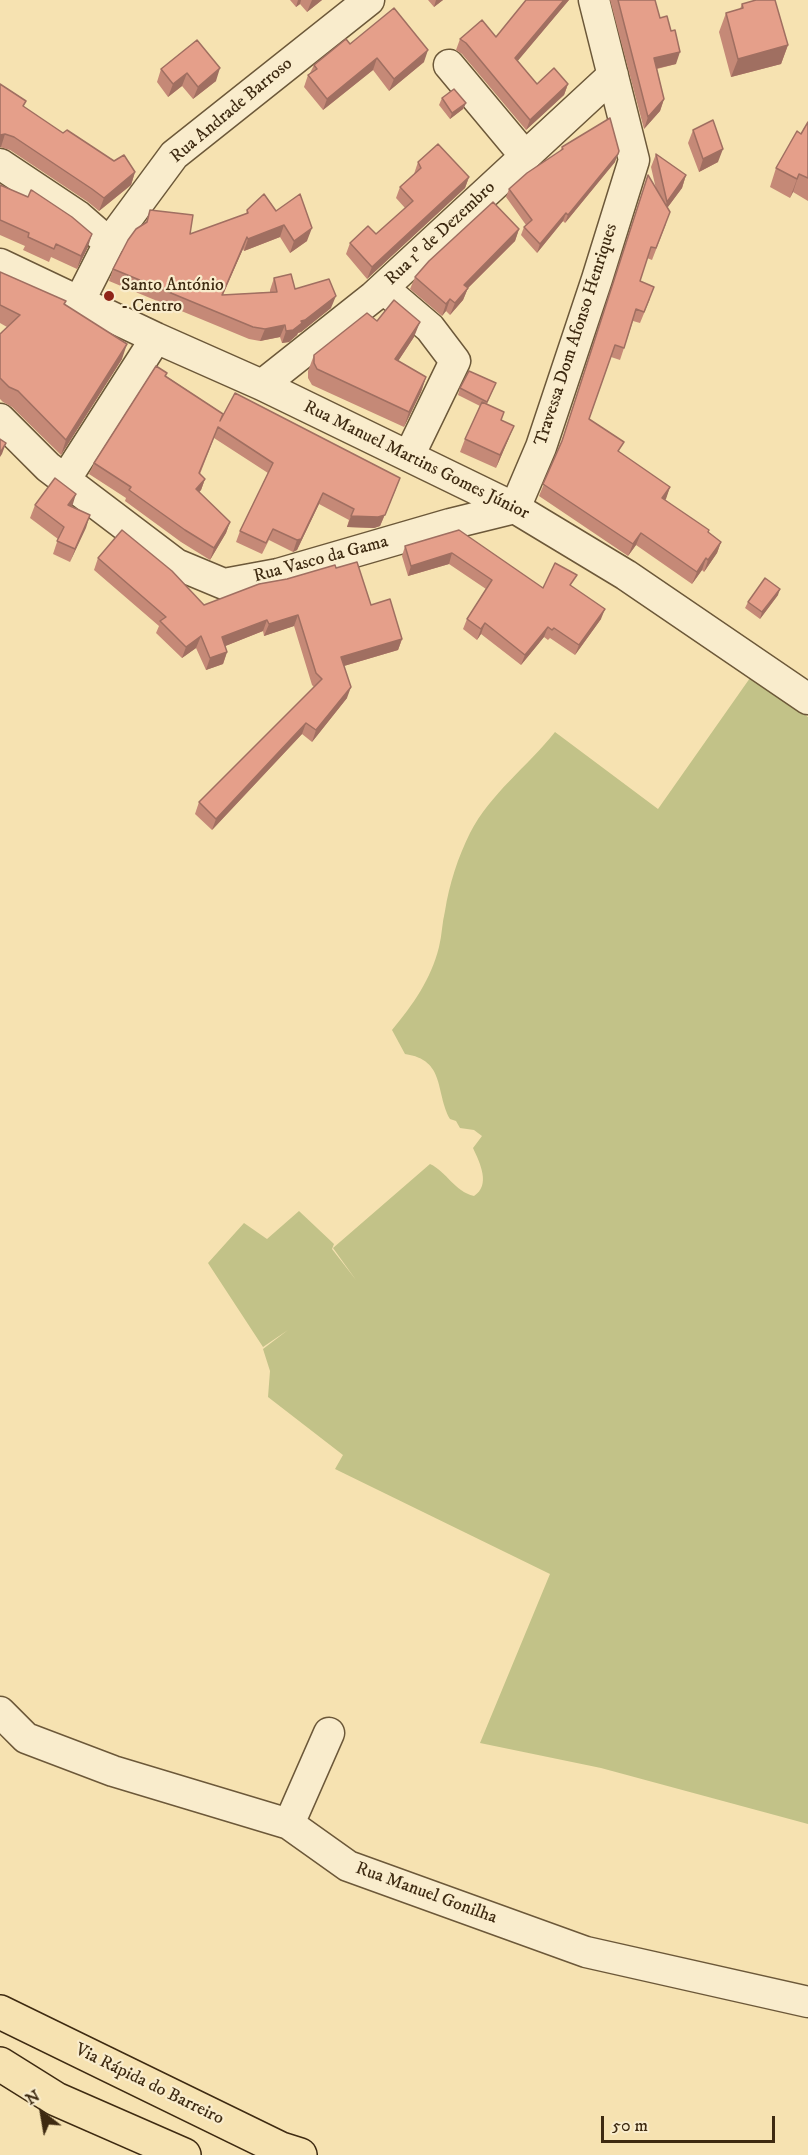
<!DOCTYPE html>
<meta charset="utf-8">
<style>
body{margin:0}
#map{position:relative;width:808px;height:2155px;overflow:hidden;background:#f6e2b1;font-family:"IM FELL DW Pica",serif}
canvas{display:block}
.north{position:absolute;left:12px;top:2083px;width:60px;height:60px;-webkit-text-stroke:4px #f9eccc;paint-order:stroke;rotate:329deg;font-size:16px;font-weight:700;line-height:24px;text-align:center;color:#3e2a11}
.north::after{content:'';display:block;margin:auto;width:21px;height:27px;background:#3e2a11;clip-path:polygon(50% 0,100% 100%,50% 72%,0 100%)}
.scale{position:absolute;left:601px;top:2116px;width:174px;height:27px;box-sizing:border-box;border:3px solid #3e2a11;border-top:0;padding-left:8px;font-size:18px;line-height:21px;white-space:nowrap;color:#3e2a11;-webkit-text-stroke:4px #f9eccc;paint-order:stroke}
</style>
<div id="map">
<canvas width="808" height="2155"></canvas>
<div class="north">N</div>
<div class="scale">50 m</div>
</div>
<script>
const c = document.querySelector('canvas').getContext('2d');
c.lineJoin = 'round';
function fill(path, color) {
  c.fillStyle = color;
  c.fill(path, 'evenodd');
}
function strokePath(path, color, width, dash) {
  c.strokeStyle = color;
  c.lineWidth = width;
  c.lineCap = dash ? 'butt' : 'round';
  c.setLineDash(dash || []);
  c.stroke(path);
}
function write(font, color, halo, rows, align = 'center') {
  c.font = font + ' "IM FELL DW Pica",serif';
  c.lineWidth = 4.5;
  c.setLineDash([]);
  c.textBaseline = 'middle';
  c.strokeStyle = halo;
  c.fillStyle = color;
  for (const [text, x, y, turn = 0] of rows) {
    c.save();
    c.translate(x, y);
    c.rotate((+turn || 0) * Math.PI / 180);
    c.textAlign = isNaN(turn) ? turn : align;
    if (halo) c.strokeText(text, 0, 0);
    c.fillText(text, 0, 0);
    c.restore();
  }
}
fill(new Path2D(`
 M750,678L808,717V1824L601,1768L480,1743L550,1574L335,1469L343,1455L268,1397L270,1371L263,1349L288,1330L263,1347L208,1263L244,1223L267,1239L299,1211L334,1244L332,1249L356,1280L333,1248L430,1164C447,1172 454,1191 474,1196C491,1185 480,1163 473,1148L482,1136L474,1130L460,1128L456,1121L450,1119C435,1092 446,1060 405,1054L392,1030C413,1005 431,979 439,947C442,935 442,923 445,911C449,885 458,857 470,833C491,793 527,767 555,732L658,809Z`), '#c2c288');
const minor = new Path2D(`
 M449,65L525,156
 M0,164L78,216L109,243
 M0,264L156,338L262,385L515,508L626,575L808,699
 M383,288L430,328L455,361L409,456
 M79,302L109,243L174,155L369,0
 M262,385L373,297L613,75
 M0,419L48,467L176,564L224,584L278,574L450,524L515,508
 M65,480L156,338
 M515,508L541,447L597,279L634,160L594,0
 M0,1712L26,1738L113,1771L289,1824L348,1866L586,1952L808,2002
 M289,1824L329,1733`);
const highway = new Path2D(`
 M0,2012L281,2149L300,2155
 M0,2064L56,2099L184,2155`);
strokePath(minor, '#6c5839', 33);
strokePath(highway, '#3e2a11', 36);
strokePath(minor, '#f9eccc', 30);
strokePath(highway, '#f6e2b1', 33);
fill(new Path2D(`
 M290,0H322L307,12L300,4L296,7Z
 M428,0H443L434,7Z
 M526,0H569L517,61L537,84H568L564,95L526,130L462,54L456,50L460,39L496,37Z
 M610,0H655L660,18L676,64L657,69L664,99L660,111L644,129Z
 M742,4L788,45L781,64L731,77L719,32L726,13L740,9Z
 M197,40L216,81L193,99L182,86L168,97L157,82L161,69Z
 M350,44L424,62L389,91L373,70L323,110L304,87L308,75L310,73L314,65Z
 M0,84L24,107L63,133L114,161L135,172L131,185L99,211L88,202L10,150L0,147Z
 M442,98L466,103L463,109L450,119L439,105Z
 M808,122V201L793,192L790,198L770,187L776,168L801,134Z
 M693,130L718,162L699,172L688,143Z
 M562,147L615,162L565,223L563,221L537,253L521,235L524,227L526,225L506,197L509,189L560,151Z
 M656,154L686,175L682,188L667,208L666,224L652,260L647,258L640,281L650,299L640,323L633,321L620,360L611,357L589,419L620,453L670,487L665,500L721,542L717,553L704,572L702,570L692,584L636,545L628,556L539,496L560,445L656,189L651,167Z
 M418,162L469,177L465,188L367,279L346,254L350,243L376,234L405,208L396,198L400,187L414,174Z
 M0,185L88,247L77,269L51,257L49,262L23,250L25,246L0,235Z
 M150,210L190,234L246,214L247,210L276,211L307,241L290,253L280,237L244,251L243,249L223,295L270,292V290L274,278L331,308L301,332L298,333L297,335L289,342L282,343L280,337L260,341L249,339L109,281L113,269L146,222Z
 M519,229L515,241L468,288L463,300L450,315L446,311L442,316L410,289L415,277Z
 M0,272L65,304L122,359L61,455L12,407L3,402L0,399V334L7,327L0,323Z
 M377,321L414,337L398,361L426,377L421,392L404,427L312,385L308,378V371L314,355Z
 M166,376L223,414L396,489L380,526L374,528L347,527L349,520L319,504L297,550L293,552L269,540L262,554L236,542L240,531L268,473L214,438L200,474L205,479L201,490L199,492L230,522L226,533L210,560L181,542L125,501L126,498L89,474L94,463Z
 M496,383L487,404L501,420L509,438L496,468L460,452L465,439L480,406L458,395L460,388Z
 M35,505L71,507L90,515L70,562L53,554L58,539L30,518Z
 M459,530L543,588L572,586L601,619L575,655L550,638L548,640L544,637L521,665L481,634L477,640L463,629L467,619L486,589L449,564L408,576L402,556L405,546Z
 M98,558L204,605L287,579L336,568L402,639L398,650L344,666L347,698L312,742L302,734L212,830L195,814L199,802L314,687L312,685L294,626L264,636L263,631L225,646L227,652L223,664L206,670L196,648L182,658L156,633L159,626L94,570Z
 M778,595L760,619L745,608L748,602Z`), '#c58977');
fill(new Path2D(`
 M298,0H301L300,4L296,7Z
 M312,0H322L307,12Z
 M436,0H443L434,7Z
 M564,0H569L511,69L515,58Z
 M788,45L781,64L731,77L738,59Z
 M428,50L424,62L389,91L394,79Z
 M680,52L676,64L650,70L654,58Z
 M377,58L373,70L323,110L327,99Z
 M220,68L216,81L193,99L198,87Z
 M187,73L182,86L168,97L173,84Z
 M568,84L564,95L526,130L530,120Z
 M664,99L660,111L644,129L648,117Z
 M466,103L463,109L450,119L452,113Z
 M5,134L1,147H0V135Z
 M723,149L718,162L699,172L703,159Z
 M618,154L615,162L565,223L568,215Z
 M135,172L131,185L99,211L104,198Z
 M799,174L793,192L790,198L797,179Z
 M686,175L682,188L662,215L667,202Z
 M469,177L465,188L367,279L372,267Z
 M566,213L563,221L537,253L540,244Z
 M284,225L280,237L244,251L248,239Z
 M312,228L307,241L290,253L294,241Z
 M519,229L515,241L459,297L464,285Z
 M92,234L88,247L77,269L81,256Z
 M247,237L243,249L217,307L222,295Z
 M468,288L463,300L450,315L455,303Z
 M336,296L331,308L301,332L298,333L297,335L289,342L282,343L286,331Z
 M450,299L446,311L442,316L446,304Z
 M420,322L414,337L389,375L395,359Z
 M285,325L280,337L260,341L265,329Z
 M127,344L122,359L61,455L66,440Z
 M426,377L421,392L404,427L409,412Z
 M514,426L509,438L496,468L500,455Z
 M6,443L2,454L0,457V453Z
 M400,478L380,526L374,528L347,527L351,516Z
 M205,479L201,490L192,500L196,489Z
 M670,487L666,499L658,510L662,498Z
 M323,493L319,504L297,550L293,552L297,540Z
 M76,494L72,507L68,505Z
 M90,515L86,528L70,562L75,549Z
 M230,522L226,533L210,560L214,548Z
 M641,533L636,545L628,556L633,544Z
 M721,542L717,553L704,572L708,560Z
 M452,553L449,564L408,576L411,566Z
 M706,558L702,570L692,584L697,572Z
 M780,589L778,595L760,619L762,612Z
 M605,609L601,619L575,655L579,645Z
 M298,615L294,626L264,636L269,624Z
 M267,620L263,631L218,649L222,637Z
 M485,623L481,634L477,640L481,629Z
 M548,627L544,637L521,665L525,655Z
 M201,636L196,648L182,658L186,647Z
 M402,639L398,650L337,668L341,657Z
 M227,652L223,664L206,670L210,658Z
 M351,687L347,698L312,742L316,730Z
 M306,723L302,734L212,830L216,819Z`), '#a06f61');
const building = new Path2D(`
 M526,0H564L515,58L537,84L554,68L568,84L530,120L466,43L460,39L482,20L496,37Z
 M618,0H655L660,18L667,16L671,31L675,30L680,52L654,58L664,99L648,117Z
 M756,0H775L788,45L738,59L726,13L743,8L742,4Z
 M394,8L428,50L394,79L377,58L327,99L308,75L317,69L314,65L346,39L350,44Z
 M197,40L220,68L198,87L187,73L173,84L161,69Z
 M0,84L26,101L23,106L63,133L67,130L114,161L124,155L135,172L104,198L92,189L14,137L5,134L0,135Z
 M454,89L466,103L452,113L442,98Z
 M610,118L619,151L618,154L568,215L566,213L540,244L524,227L532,220L509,189L527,173L563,149L562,147Z
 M713,120L723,149L703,159L693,130Z
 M808,122V178L799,174L797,179L776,168L797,131L801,134Z
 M438,144L469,177L372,267L350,243L368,226L376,234L413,201L400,187L421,168L418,162Z
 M656,154L686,175L667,202Z
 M648,175L670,212L656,248L651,247L640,281L654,287L644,312L636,309L624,348L615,345L589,419L624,442L618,451L670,487L662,498L709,530L708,532L721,542L708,560L706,558L697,572L641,533L633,544L543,484L562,441Z
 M0,185L28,197L31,190L33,191L72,217L92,234L81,256L56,244L54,249L28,237L29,233L0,220Z
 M264,194L276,211L300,194L312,228L294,241L284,225L248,239L247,237L222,295L277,292L274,278L291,274L295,289L329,279L336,296L305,320L301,321L302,323L293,330L286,331L285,325L265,329L253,327L113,269L128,240L136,229L147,222L150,210L193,215L190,234L248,213L247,210Z
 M493,202L519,229L464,285L468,288L455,303L450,299L446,304L415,277L429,261Z
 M0,272L66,301L64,304L127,344L66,440L18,391L9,387L0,378V334L20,315L0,305Z
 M394,300L420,322L395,359L426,377L409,412L317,369L314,363V355L367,313L377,321Z
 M156,366L167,373L165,376L223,414L220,421L235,393L400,478L385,515L378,517L351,516L354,509L323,493L301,539L297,540L273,529L266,543L240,531L273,463L218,427L199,473L205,479L196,489L230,522L214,548L185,530L129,490L131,487L94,463Z
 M469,371L496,383L487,402L460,388Z
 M482,402L504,412L501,420L514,426L500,455L465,439Z
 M0,439L6,443L0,453Z
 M55,478L76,494L68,505L90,515L75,549L57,541L64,527L35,505Z
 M122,530L172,571L204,605L259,584L287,579L335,565L336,568L357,562L371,605L390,599L402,639L341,657L351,687L316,730L306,723L216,819L199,802L322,679L316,673L298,615L269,624L267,620L222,637L227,652L210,658L201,636L186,647L160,621L166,617L98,558Z
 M459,530L543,588L555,563L577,575L570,585L605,609L579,645L554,628L552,630L548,627L525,655L485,623L481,629L467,619L492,580L452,553L411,566L405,546Z
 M765,578L780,589L762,612L748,602Z`);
fill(building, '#e59f8a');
strokePath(building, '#a06f61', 1.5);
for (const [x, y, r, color] of [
 [109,296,6,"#8f2418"]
]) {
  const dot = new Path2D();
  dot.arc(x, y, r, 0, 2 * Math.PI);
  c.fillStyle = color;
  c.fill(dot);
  strokePath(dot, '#f9eccc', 2);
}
write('18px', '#3e2a11', '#f9eccc', [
 ["Rua Andrade Barroso",232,111,-40],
 ["Rua 1º de Dezembro",441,234,-43],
 ["Travessa Dom Afonso Henriques",577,335,-72],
 ["Rua Manuel Martins Gomes Júnior",416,461,26],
 ["Rua Vasco da Gama",321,560,-15],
 ["Rua Manuel Gonilha",426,1894,20],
 ["Via Rápida do Barreiro",149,2085,26]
]);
write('18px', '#3e2a11', '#f9eccc', [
 ["Santo António",121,286],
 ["- Centro",121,307]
], 'left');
</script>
